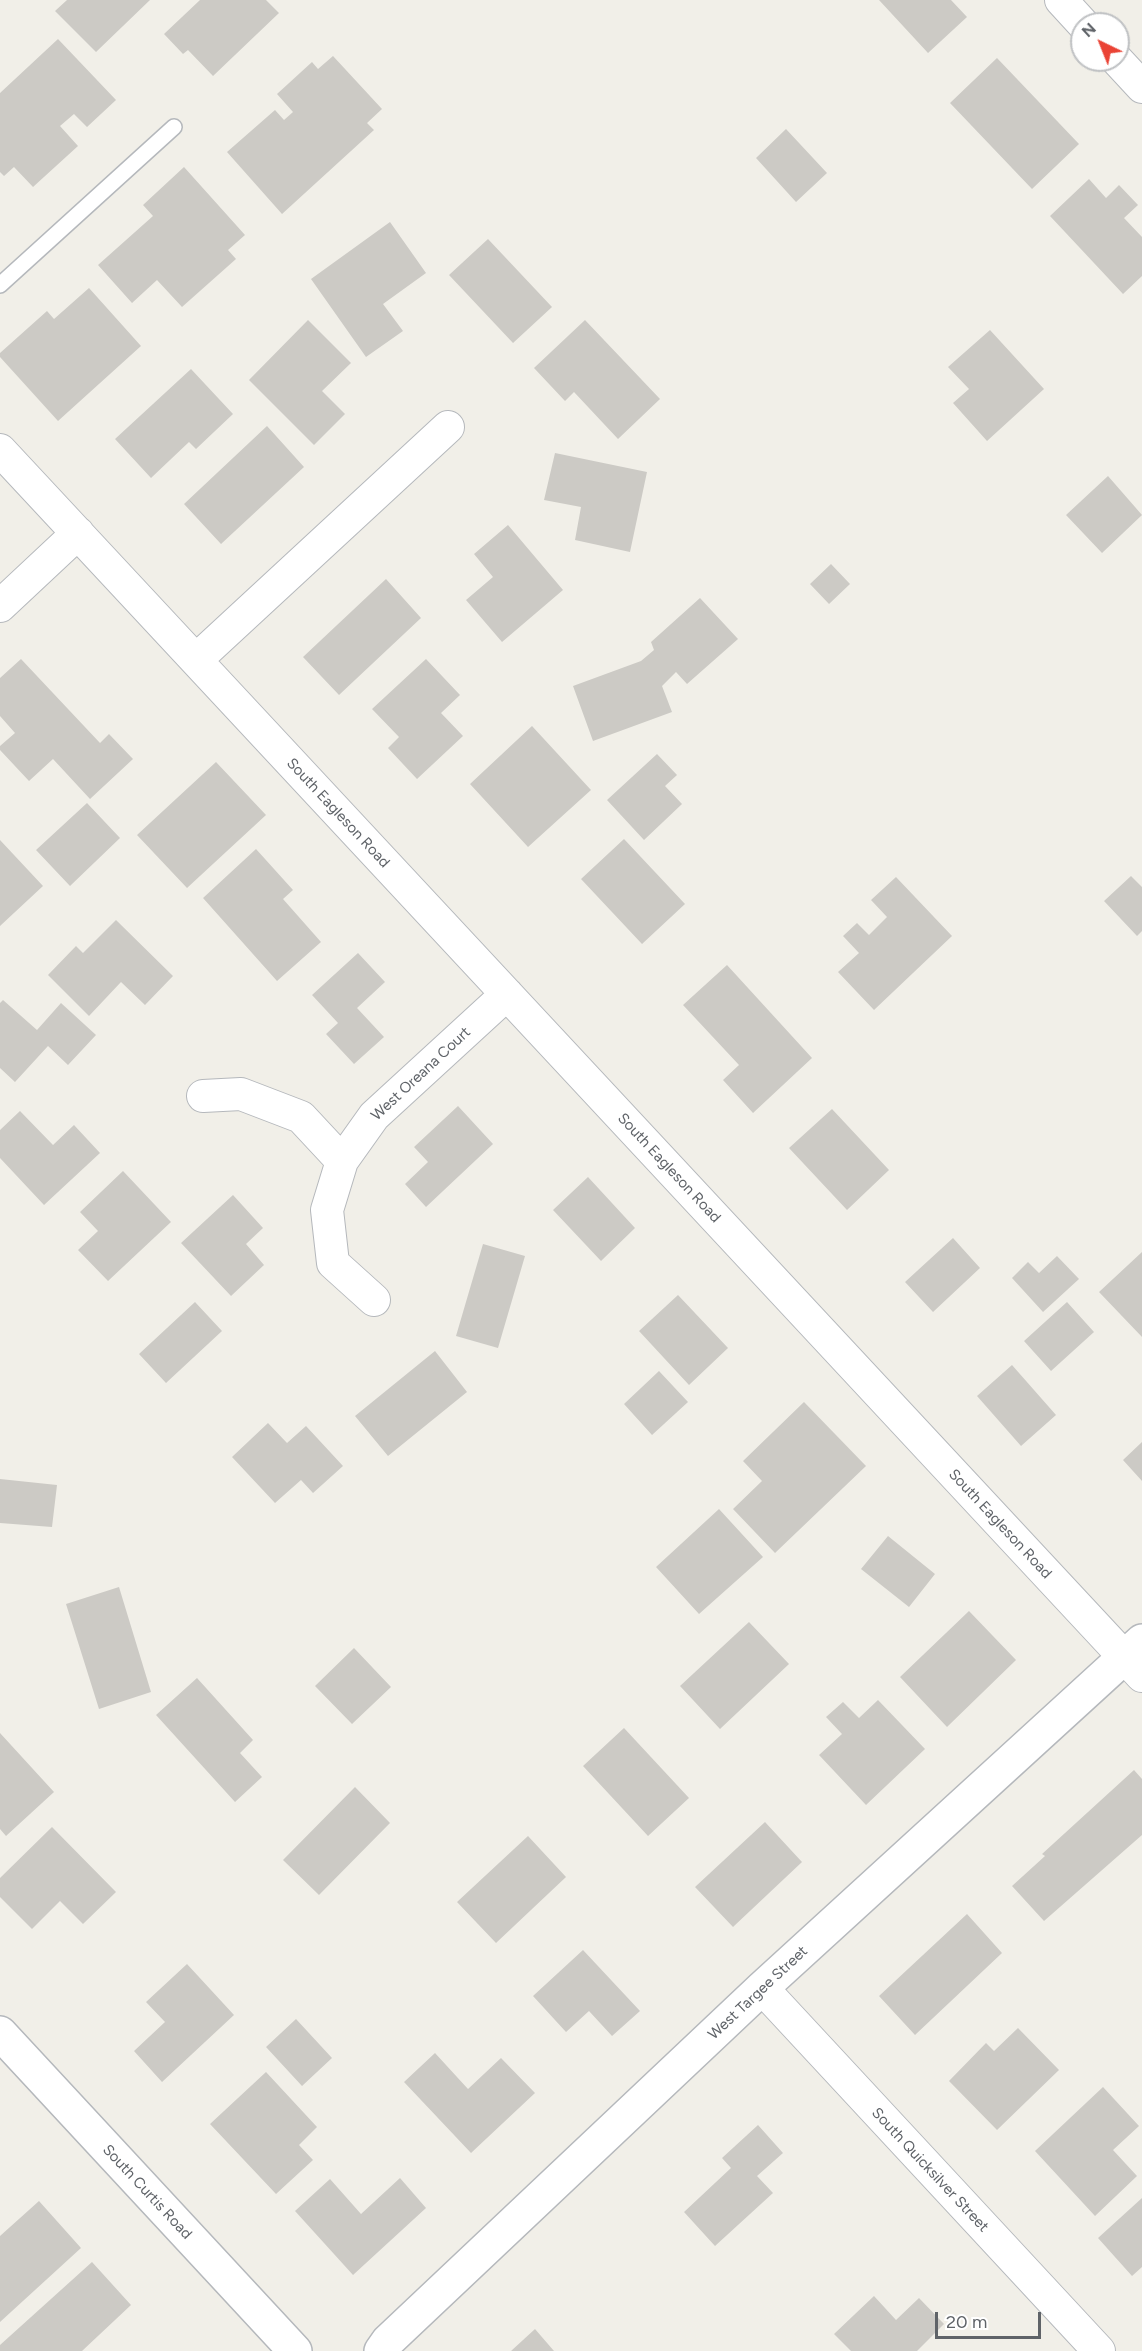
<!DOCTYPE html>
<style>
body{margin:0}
#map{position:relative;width:1142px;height:2351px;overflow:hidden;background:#f1efe8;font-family:Figtree,sans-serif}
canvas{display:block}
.north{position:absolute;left:1070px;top:12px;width:60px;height:60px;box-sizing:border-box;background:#fff;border:2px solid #bfc1c3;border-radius:50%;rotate:317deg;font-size:16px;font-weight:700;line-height:24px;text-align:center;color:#5f6368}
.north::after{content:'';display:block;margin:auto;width:21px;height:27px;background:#ea4335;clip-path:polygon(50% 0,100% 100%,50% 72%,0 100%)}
.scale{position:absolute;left:935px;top:2312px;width:106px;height:27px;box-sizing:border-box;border:3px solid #5f6368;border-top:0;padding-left:8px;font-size:18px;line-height:21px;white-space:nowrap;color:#5f6368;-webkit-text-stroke:4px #fff;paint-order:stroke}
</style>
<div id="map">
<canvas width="1142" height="2351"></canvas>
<div class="north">N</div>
<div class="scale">20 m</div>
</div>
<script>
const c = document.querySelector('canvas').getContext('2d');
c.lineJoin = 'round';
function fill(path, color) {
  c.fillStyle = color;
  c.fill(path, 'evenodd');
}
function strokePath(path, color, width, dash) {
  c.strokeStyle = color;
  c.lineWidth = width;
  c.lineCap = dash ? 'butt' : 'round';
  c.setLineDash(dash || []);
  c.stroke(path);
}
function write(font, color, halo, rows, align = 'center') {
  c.font = font + ' Figtree,sans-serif';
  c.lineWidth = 4.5;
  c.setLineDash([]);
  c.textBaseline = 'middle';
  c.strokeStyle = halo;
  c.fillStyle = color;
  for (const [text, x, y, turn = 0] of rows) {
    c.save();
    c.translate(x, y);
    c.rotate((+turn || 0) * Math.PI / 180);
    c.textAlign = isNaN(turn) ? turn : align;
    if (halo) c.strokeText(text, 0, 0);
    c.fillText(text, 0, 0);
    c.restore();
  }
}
fill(new Path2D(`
 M67,0H150L96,52L55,11Z
 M200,0H266L279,13L213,76L188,50L183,54L164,34Z
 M879,0H951L967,17L928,53Z
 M58,39L116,100L87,127L74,114L60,126L78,146L33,187L14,167L4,176L0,172V93Z
 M333,56L382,109L367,123L374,130L282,214L227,152L275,110L284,120L293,112L277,94L312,62L318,69Z
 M997,58L1079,144L1032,189L950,103Z
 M786,129L827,173L796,202L756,158Z
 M184,167L245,235L228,250L236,259L182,307L157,280L132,303L98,265L153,216L143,205Z
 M1089,179L1106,198L1119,185L1138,205L1124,218L1142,237V276L1123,294L1050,216Z
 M390,222L426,273L383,304L403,331L366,357L311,279Z
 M488,239L552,307L513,343L449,275Z
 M89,288L141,346L58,421L0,357V353L47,311L54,319Z
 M308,320L351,363L322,391L345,414L314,445L249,380Z
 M585,320L660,399L618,439L574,392L565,401L534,368Z
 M990,330L1044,389L987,441L953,403L969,389L948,367Z
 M191,369L233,414L196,449L189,442L151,478L115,439Z
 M267,426L304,467L221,544L184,504Z
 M555,453L647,472L630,552L575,540L581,507L544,500Z
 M1108,476L1142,515L1102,553L1066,515Z
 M508,525L563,590L502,642L466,600L493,577L474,554Z
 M831,564L850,584L829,604L810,584Z
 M386,579L421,618L339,695L303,657Z
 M700,598L738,639L687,684L676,672L662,686L672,712L593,741L573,686L641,661L654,650L651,642Z
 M21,659L100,743L109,734L133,759L90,799L53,759L29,781L0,750V746L15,733L0,716V678Z
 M426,659L460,695L441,713L463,736L417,779L388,748L399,737L372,709Z
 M532,726L591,790L528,847L470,784Z
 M657,754L677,775L665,786L682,804L644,840L607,800Z
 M216,762L266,815L187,888L137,835Z
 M87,803L120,838L70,886L36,850Z
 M624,839L685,904L642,944L581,879Z
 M0,840L43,886L0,926Z
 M256,849L293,890L283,899L321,942L277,981L203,898Z
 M1131,876L1142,887V931L1137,936L1104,901Z
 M896,877L952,936L874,1010L838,972L859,953L843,936L857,923L869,935L887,917L871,900Z
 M116,920L173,976L145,1005L121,982L89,1016L48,975L76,946L83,953Z
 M358,953L385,982L357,1008L384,1037L354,1064L326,1034L338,1023L312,995Z
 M727,965L812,1058L753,1113L723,1080L739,1065L683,1005Z
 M3,1000L37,1030L61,1003L96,1035L68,1065L48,1046L15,1082L0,1068V1003Z
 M458,1106L493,1144L426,1207L405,1184L428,1162L414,1147Z
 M832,1109L889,1170L847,1210L789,1148Z
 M20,1111L53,1145L74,1125L100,1153L44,1205L0,1158V1130Z
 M123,1171L171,1222L108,1281L78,1250L98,1231L80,1212Z
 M588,1177L635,1228L601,1261L553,1210Z
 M233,1195L263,1228L246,1244L264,1265L231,1296L181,1243Z
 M953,1238L980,1268L933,1312L905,1282Z
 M483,1244L525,1256L498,1348L456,1336Z
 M1142,1252V1337L1099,1292Z
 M1057,1256L1079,1279L1043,1312L1012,1278L1028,1262L1039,1273Z
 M678,1295L728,1348L689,1385L639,1331Z
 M195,1302L222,1331L166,1383L139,1354Z
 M1067,1302L1094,1332L1051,1371L1024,1341Z
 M435,1351L467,1392L388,1456L355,1416Z
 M1012,1365L1056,1415L1021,1446L977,1396Z
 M659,1371L688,1402L652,1435L624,1404Z
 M804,1402L866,1466L775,1553L733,1509L762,1481L743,1461Z
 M268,1423L287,1443L306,1426L343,1466L313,1493L301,1480L275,1503L232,1457Z
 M1142,1442V1481L1123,1460Z
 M0,1479L57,1485L52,1527L0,1523Z
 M719,1509L763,1557L699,1614L656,1567Z
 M888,1536L935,1574L909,1607L861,1569Z
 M119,1587L151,1692L99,1709L66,1604Z
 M969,1611L1016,1660L947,1727L900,1677Z
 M749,1622L789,1664L720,1729L680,1686Z
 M354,1648L391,1687L352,1724L315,1686Z
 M197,1678L253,1740L240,1753L262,1777L235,1802L156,1715Z
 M878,1700L925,1749L866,1805L819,1755L842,1734L826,1717L843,1702L859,1718Z
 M624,1728L689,1798L648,1836L583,1766Z
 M0,1733L54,1792L6,1836L0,1829Z
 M1134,1770L1142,1779V1835L1044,1921L1012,1886L1045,1856L1042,1854Z
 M355,1787L390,1823L319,1895L283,1860Z
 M765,1822L802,1862L733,1927L695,1887Z
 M52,1827L116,1892L83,1924L60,1901L32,1929L0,1897V1878Z
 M528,1836L566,1877L496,1943L457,1902Z
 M967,1914L1002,1953L915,2035L879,1996Z
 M583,1950L640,2011L612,2036L589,2011L566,2032L533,1996Z
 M187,1964L234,2015L162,2082L134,2051L165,2022L146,2002Z
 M296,2019L332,2058L302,2086L266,2047Z
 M1018,2028L1059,2070L997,2130L949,2081L986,2043L994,2051Z
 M435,2053L468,2089L501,2058L535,2093L471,2153L404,2082Z
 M266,2072L317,2127L299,2145L313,2160L276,2194L210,2124Z
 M1103,2087L1139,2126L1113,2150L1137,2176L1095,2216L1035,2151Z
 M758,2125L783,2153L757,2176L773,2193L715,2246L684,2212L731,2168L722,2158Z
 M400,2178L426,2208L353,2275L295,2211L330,2179L361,2214Z
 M1142,2198V2267L1132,2276L1098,2238Z
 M39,2201L81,2248L0,2322V2236Z
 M92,2262L131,2305L82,2351H0V2345Z
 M874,2296L896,2320L919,2298L944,2324L917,2351H851L834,2334Z
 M535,2329L554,2351H511Z`), '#cccac5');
const service = new Path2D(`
 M0,285L174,127`);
const minor = new Path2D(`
 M1061,0L1083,24
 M1117,60L1142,87
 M0,450L1142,1676
 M0,606L78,533
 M196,660L448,427
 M203,1096L241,1094L301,1117L342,1161
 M374,1300L333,1263L327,1210L342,1161L374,1116L507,994
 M762,1988L1099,2351`);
const tertiary = new Path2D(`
 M0,2033L295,2351
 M381,2351L388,2341L762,1988L1142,1641`);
strokePath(service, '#b5b8bc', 18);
strokePath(minor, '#b5b8bc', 34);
strokePath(tertiary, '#b5b8bc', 36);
strokePath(service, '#fff', 15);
strokePath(minor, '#fff', 32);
strokePath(tertiary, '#fff', 33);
write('15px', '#5f6368', '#fff', [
 ["South Eagleson Road",338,813,47],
 ["West Oreana Court",421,1074,-43],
 ["South Eagleson Road",669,1168,47],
 ["South Eagleson Road",1000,1524,47],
 ["West Targee Street",758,1993,-43],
 ["South Quicksilver Street",930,2170,47],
 ["South Curtis Road",147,2192,47]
]);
</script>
